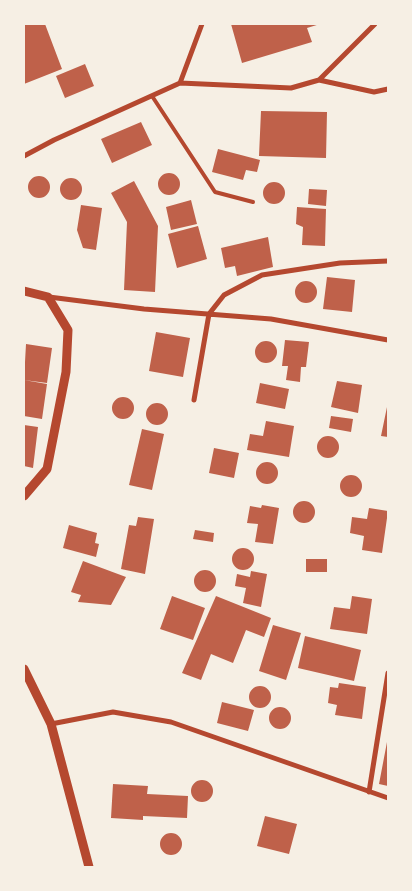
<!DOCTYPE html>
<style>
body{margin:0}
#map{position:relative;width:412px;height:891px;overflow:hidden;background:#f6efe4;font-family:"Fira Sans Condensed",sans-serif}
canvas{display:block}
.frame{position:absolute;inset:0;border:25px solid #f6efe4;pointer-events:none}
</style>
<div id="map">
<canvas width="412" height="891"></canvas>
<div class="frame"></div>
</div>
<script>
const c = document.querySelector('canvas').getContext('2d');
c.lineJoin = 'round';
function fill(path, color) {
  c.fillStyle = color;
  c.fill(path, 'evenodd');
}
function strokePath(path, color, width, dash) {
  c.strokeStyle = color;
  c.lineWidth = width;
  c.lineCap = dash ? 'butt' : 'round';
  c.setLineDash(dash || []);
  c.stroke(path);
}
fill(new Path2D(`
 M24,24H45L62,69L24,84Z
 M231,24H320L307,28L312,42L242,63Z
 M85,64L94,86L65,98L56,76Z
 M261,111L327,112L326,158L259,156Z
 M141,122L152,145L112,163L101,139Z
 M218,149L260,160L257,172L246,170L243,180L212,172Z
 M158 184a11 11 0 1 1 22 0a11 11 0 1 1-22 0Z
 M28 187a11 11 0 1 1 22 0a11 11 0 1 1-22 0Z
 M60 189a11 11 0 1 1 22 0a11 11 0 1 1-22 0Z
 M134,181L158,226L155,292L124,290L127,222L111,193Z
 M263 193a11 11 0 1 1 22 0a11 11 0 1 1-22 0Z
 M309,189L327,190L326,206L308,204Z
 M191,200L197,224L171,230L166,207Z
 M81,205L102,208L96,250L83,248L77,230Z
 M297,207L326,209L325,246L302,245L303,227L296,224Z
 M198,226L207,259L177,268L168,234Z
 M268,237L273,267L237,276L235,266L225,268L221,248Z
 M327,277L355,280L352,312L323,309Z
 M295 292a11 11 0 1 1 22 0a11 11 0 1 1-22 0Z
 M156,332L190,338L183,377L149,371Z
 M285,340L309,342L306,367H301L300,382L286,380L288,366H282Z
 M255 352a11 11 0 1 1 22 0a11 11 0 1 1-22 0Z
 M26,344L52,348L47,383L24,380Z
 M24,380L47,384L42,419L24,416Z
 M337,381L362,385L358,413L331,407Z
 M260,383L289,389L285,409L256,403Z
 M112 408a11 11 0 1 1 22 0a11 11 0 1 1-22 0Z
 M146 414a11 11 0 1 1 22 0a11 11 0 1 1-22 0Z
 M387,407H388V437L381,436Z
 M331,416L353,419L351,432L329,428Z
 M266,421L294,426L289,457L247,450L250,434L263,436Z
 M24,425L38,427L33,468L24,466Z
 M142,429L164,434L152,490L129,485Z
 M317 447a11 11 0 1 1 22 0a11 11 0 1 1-22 0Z
 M214,448L239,453L234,478L209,473Z
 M256 473a11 11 0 1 1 22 0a11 11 0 1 1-22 0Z
 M340 486a11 11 0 1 1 22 0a11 11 0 1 1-22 0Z
 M293 512a11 11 0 1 1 22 0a11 11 0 1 1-22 0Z
 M262,505L279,508L273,544L255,542L258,524L247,523L250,506L261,508Z
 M369,508L388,511L382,553L362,550L364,536L350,533L352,517L367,519Z
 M138,517L154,519L145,574L121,569L129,525L136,526Z
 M69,525L97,533L95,543L99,544L96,557L63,548Z
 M195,530L214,533L213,542L193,539Z
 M232 559a11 11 0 1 1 22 0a11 11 0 1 1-22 0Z
 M306,559H327V572H306Z
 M83,561L126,577L111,605L78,602L81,595L71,592Z
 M194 581a11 11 0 1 1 22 0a11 11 0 1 1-22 0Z
 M251,571L267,574L261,607L243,603L246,588L235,586L237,574L250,577Z
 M172,596L205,608L193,640L160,629Z
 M216,596L271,618L264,637L246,630L233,663L211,654L201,680L182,673Z
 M352,596L372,599L367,634L330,629L334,607L350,609Z
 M273,625L301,633L286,680L259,671Z
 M305,636L361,650L354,681L298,668Z
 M339,683L366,687L362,719L335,715L337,705L328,703L330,687L338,688Z
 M249 697a11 11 0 1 1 22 0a11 11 0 1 1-22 0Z
 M222,702L254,710L248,731L217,723Z
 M269 718a11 11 0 1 1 22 0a11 11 0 1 1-22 0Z
 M387,742H388V786L379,784Z
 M191 791a11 11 0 1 1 22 0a11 11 0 1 1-22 0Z
 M113,784L148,786L147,794L188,796L187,818L143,816V820L111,818Z
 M265,816L297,824L289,854L257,846Z
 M160 844a11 11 0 1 1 22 0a11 11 0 1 1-22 0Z`), '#bf614a');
strokePath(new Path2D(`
 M152,96L215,192L253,202`), '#b5482f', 4);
strokePath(new Path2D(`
 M319,80L375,24
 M180,83L202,24
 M24,156L54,140L180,83L291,88L319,80L374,92L388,89
 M49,297L144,309L271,319L388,340
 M194,400L209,314L224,295L262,275L340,263L388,261
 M51,724L113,712L171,722L388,798
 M369,792L388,673`), '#b5482f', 5);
strokePath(new Path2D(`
 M24,291L48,297L68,330L66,372L47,469L24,496
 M24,669L51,724L89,867`), '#b5482f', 9);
</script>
